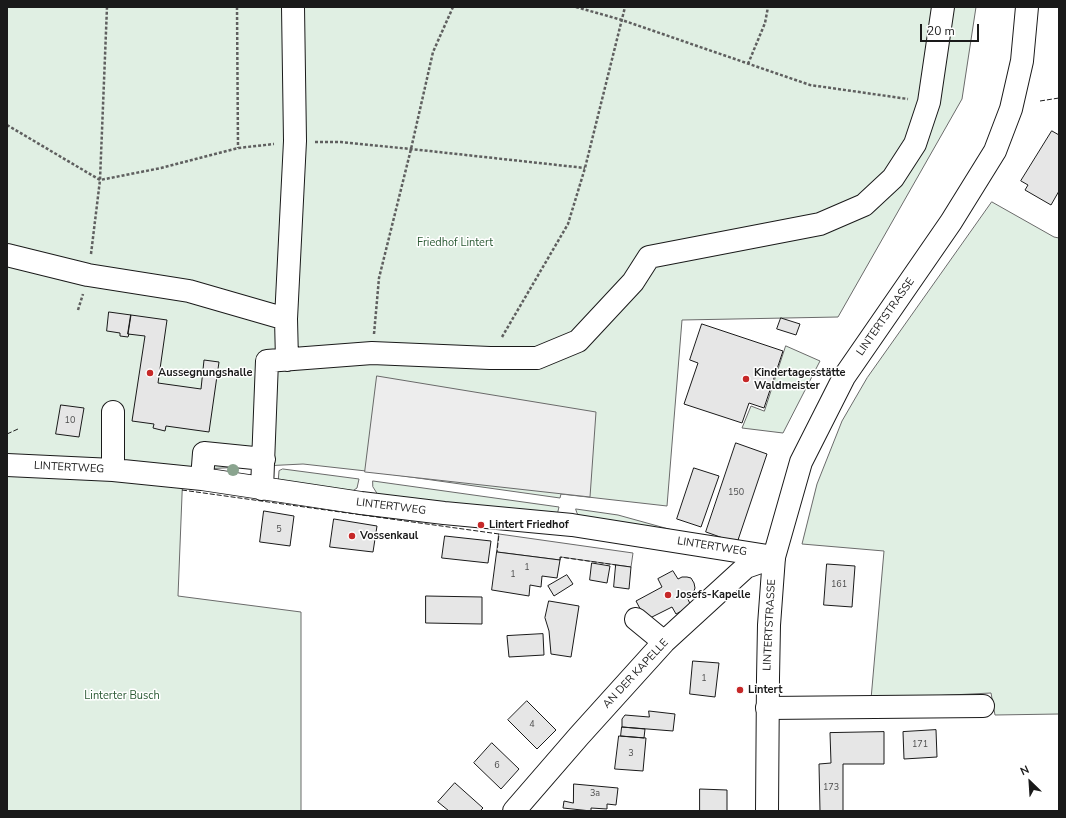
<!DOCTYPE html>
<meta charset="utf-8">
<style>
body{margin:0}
#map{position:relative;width:1066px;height:818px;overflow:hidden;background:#fff;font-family:"Nunito Sans",sans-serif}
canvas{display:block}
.frame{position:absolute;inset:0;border:8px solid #1a1a1a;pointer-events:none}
.north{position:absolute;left:1010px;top:762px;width:40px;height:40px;-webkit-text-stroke:3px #fff;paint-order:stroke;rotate:335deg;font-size:11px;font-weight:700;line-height:16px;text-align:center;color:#1a1a1a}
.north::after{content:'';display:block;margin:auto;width:14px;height:18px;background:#1a1a1a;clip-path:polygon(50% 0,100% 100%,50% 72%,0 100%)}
.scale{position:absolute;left:920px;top:24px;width:59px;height:18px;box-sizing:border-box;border:2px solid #1a1a1a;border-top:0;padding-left:5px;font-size:12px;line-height:14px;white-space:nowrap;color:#1a1a1a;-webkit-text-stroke:3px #fff;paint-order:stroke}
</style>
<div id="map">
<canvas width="1066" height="818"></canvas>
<div class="frame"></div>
<div class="north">N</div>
<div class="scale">20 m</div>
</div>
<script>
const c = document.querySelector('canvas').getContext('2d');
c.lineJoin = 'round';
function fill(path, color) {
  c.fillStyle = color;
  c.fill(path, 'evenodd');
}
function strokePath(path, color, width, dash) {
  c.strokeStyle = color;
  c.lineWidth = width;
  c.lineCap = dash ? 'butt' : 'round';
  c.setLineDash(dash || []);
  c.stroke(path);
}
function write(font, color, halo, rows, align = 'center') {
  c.font = font + ' "Nunito Sans",sans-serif';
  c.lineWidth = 3;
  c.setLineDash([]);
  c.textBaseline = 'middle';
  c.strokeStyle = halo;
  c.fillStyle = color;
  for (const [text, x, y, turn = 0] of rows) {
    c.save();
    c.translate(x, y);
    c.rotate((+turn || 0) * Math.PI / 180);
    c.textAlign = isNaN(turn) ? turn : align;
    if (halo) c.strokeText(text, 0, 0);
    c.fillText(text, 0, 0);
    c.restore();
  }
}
const green = new Path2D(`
 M7,7H976L962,99L838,317L682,320L667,506L561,494L560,498L375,472L303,464L183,470L178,596L301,612V811H7Z
 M992,202L1054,237L1059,238V714L995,715L991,693L871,699L884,551L802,544L817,484L842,421L867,378Z
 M786,346L820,361L783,433L742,428L751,406L764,411Z
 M283,469L359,479L357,488L351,492L278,483L279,471Z
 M373,481L559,507L557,515L378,495L373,487Z
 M576,509L618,515L683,533L582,521L577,513Z`);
fill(green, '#e0efe3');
strokePath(green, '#6a6a6a', 1);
const parking = new Path2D(`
 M377,376L596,412L590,497L365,472Z
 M499,534L633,553L631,567L561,557L560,560L497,552Z`);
fill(parking, '#ededed');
strokePath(parking, '#6a6a6a', 1);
const building = new Path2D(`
 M1052,131L1059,135V191L1051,205L1025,190L1028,185L1021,181Z
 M109,312L131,315L128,334H129L128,337L120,336V333L107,331Z
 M131,315L167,320L158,383L201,389L204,360L219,362L209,432L166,426L165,431L153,428L154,424L132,421L145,336L128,334Z
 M781,318L800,324L796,335L777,329Z
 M702,324L783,351L764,408L749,403L742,423L684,404L698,363L690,360Z
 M61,405L84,408L79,437L56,434Z
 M736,443L767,454L737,543L706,532Z
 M694,468L719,476L701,527L677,519Z
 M264,511L294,516L290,546L260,542Z
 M334,519L377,526L373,552L330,547Z
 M445,536L491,541L488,563L442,558Z
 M497,552L560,560L557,578L542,576L541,587L530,585L529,596L492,590Z
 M592,563L610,566L607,583L590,580Z
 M827,564L855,566L852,607L824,605Z
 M616,565L631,567L629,589L614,587Z
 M673,571L678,579L682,577H687L691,578L694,583L695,588L693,594L687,597L691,606L676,614L672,607L646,620L636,601L662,587L658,579Z
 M567,575L573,584L554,596L548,586Z
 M426,596L482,597V624L426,623Z
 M549,601L579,606L571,657L551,654L549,631L545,618Z
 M543,634L544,655L509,657L507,636Z
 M693,661L719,663L715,697L690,694Z
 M527,701L556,730L537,749L508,720Z
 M649,711L675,714L673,731L622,727V719L625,715L649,717Z
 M622,727L645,729L644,738L621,736Z
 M936,730L937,757L904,759L903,732Z
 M884,732V764H843V811H820L819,764L831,763L830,733Z
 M619,736L646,738L643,771L615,769Z
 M492,743L519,769L501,789L474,763Z
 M455,783L483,808L480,811H449L438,802Z
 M574,784L618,788L616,805L607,804V809L591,808V811L563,808L564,801L573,803Z
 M700,789L727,790V811H700Z`);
fill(building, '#e6e6e6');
strokePath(building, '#1a1a1a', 1);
const minor = new Path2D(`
 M7,255L88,275L189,291L286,319L287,360
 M286,319L295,141L293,7
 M7,465L113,470L202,479L361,503L444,513L572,525L774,557
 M113,470V412
 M202,479L204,453L264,459
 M262,489L267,361L372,353L490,358H537L578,341L633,282L649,257L820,224L864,205L893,178L915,144L929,102L943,7
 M636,619L664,642
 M767,708L983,706
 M514,811L579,736L664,642L746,567L772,558`);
const major = new Path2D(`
 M767,811L768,678L769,625L774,557L801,462L844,377L951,222L995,151L1011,109L1022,61L1027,7`);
strokePath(minor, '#1a1a1a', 24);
strokePath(major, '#1a1a1a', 24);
strokePath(new Path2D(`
 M237,7L238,148
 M576,7L622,20L810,85L908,99
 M748,64L765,23L768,7
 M7,125L100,180L161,168L238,148L274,144
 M315,142H341L411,149L585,168
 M91,254L100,180L107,7
 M78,310L83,294
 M374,334L379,278L411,149L433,52L453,7
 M502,337L568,224L585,168L625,7`), '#5f5f5f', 2.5, [3, 2]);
strokePath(minor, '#fff', 22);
strokePath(major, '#fff', 22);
strokePath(new Path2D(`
 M1040,101L1059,98
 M7,434L18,429
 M182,490L499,534L497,552
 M560,560V557L616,565`), '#1a1a1a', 1, [5, 2]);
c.fillStyle = '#8aa48f';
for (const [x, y] of [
 [233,470]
]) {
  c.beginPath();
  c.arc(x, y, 6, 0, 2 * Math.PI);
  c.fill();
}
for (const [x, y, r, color] of [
 [150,373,4,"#c62828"],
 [746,379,4,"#c62828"],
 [481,525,4,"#c62828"],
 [352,536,4,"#c62828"],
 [668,595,4,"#c62828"],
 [740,690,4,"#c62828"]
]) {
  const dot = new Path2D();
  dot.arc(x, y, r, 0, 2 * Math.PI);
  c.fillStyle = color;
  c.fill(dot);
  strokePath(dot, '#fff', 1.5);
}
write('9px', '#4d4d4d', null, [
 ["10",70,421],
 ["150",736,493],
 ["5",279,530],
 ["1",527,568],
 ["1",513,575],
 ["161",839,585],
 ["1",704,679],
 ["4",532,725],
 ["171",920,745],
 ["3",631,754],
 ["6",497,766],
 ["173",831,788],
 ["3a",595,794]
]);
write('11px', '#2b5a34', '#fff', [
 ["Friedhof Lintert",455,243],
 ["Linterter Busch",122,696]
]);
write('11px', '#1a1a1a', '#fff', [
 ["LINTERTSTRASSE",886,317,-55],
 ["LINTERTWEG",69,468,3],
 ["LINTERTWEG",391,507,7],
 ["LINTERTWEG",712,547,9],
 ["LINTERTSTRASSE",770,625,-87],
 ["AN DER KAPELLE",636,674,-47]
]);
write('bold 11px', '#1a1a1a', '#fff', [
 ["Aussegnungshalle",158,373],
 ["Kindertagesstätte",754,373],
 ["Waldmeister",754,386],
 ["Lintert Friedhof",489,525],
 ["Vossenkaul",360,536],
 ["Josefs-Kapelle",676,595],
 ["Lintert",748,690]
], 'left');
</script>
